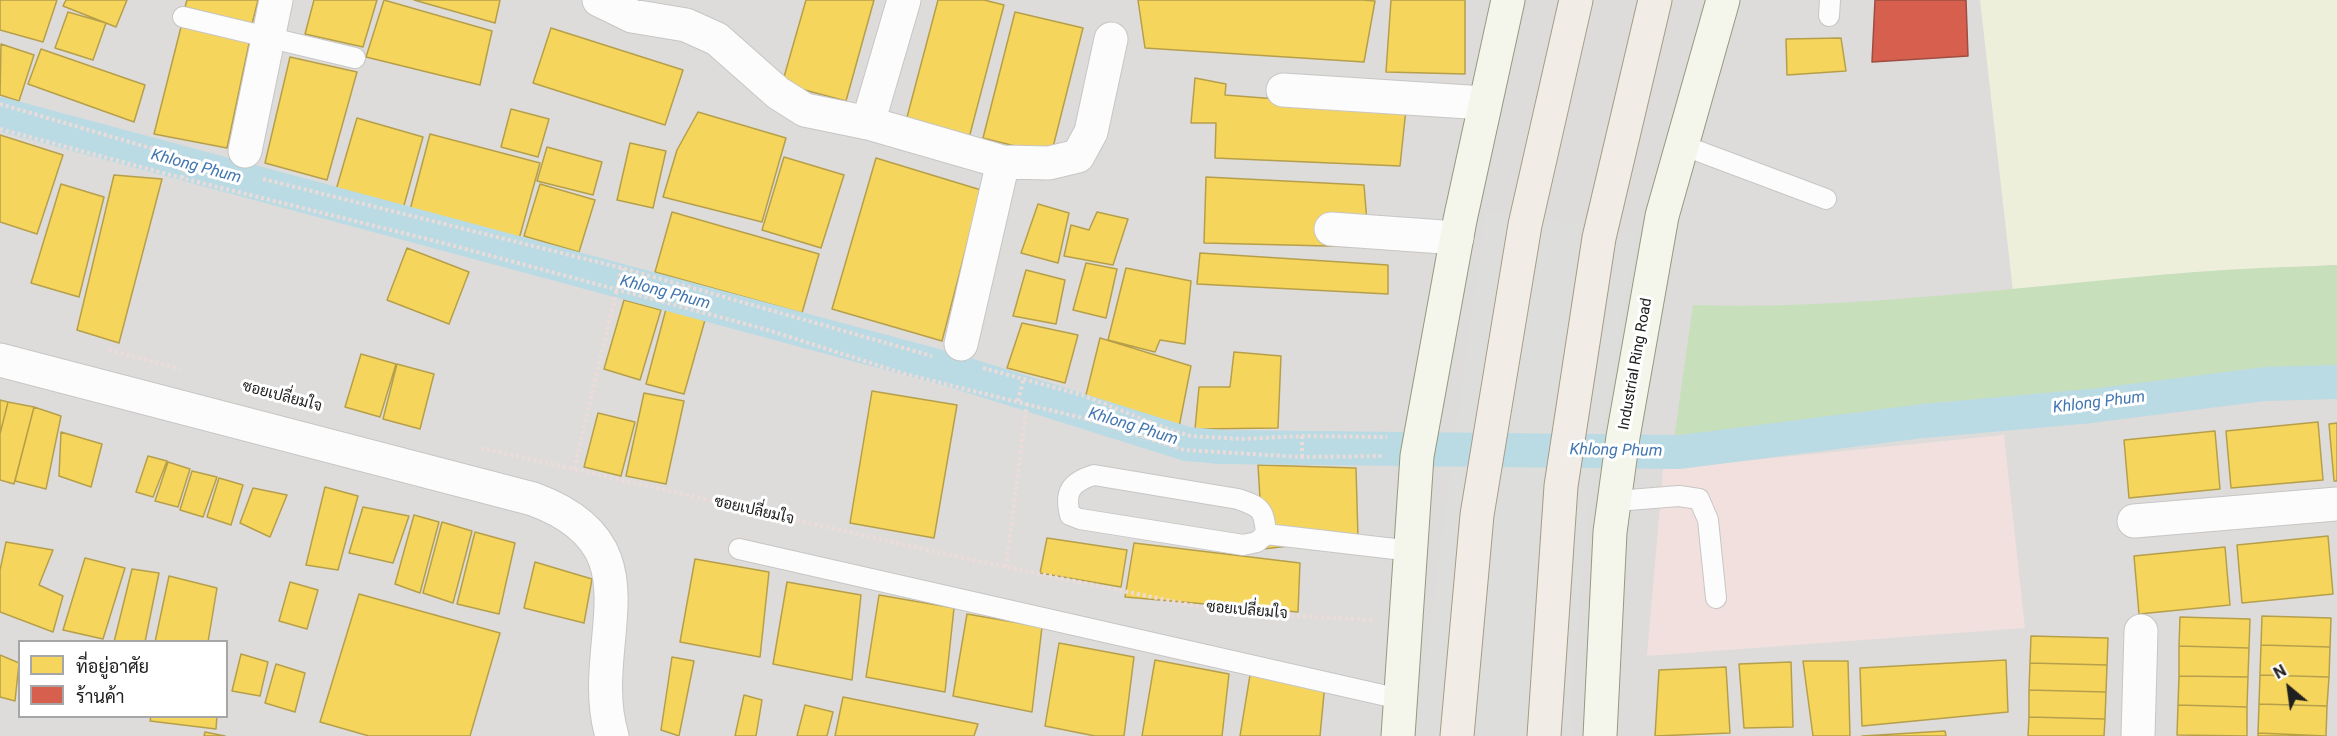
<!DOCTYPE html>
<meta charset="utf-8">
<style>
body{margin:0}
#map{position:relative;width:2337px;height:736px;overflow:hidden;background:#eeede9;font-family:Roboto,Sarabun,sans-serif}
canvas{display:block}
.legend{position:absolute;left:18px;top:640px;width:210px;height:78px;box-sizing:border-box;background:#fff;border:2px solid #a6a6a6;margin:0;padding:8px 10px;list-style:none;font-size:18px;color:#202020}
.legend li{display:flex;align-items:center;gap:12px;height:30px}
.legend b{width:30px;border:2px solid #a6a6a6}
.north{position:absolute;left:2259px;top:658px;width:60px;height:60px;-webkit-text-stroke:4px #fff;paint-order:stroke;rotate:331deg;font-size:16px;font-weight:700;line-height:24px;text-align:center;color:#202020}
.north::after{content:'';display:block;margin:auto;width:21px;height:27px;background:#202020;clip-path:polygon(50% 0,100% 100%,50% 72%,0 100%)}
</style>
<div id="map">
<canvas width="2337" height="736"></canvas>
<ul class="legend">
<li><b style="height:16px;background:#f6d55c"></b>ที่อยู่อาศัย</li>
<li><b style="height:16px;background:#d6604d"></b>ร้านค้า</li>
</ul>
<div class="north">N</div>
</div>
<script>
const c = document.querySelector('canvas').getContext('2d');
c.lineJoin = 'round';
function fill(path, color) {
  c.fillStyle = color;
  c.fill(path, 'evenodd');
}
function strokePath(path, color, width, dash) {
  c.strokeStyle = color;
  c.lineWidth = width;
  c.lineCap = dash ? 'butt' : 'round';
  c.setLineDash(dash || []);
  c.stroke(path);
}
function write(font, color, halo, rows, align = 'center') {
  c.font = font + ' Roboto,Sarabun,sans-serif';
  c.lineWidth = 6;
  c.setLineDash([]);
  c.textBaseline = 'middle';
  c.strokeStyle = halo;
  c.fillStyle = color;
  for (const [text, x, y, turn = 0] of rows) {
    c.save();
    c.translate(x, y);
    c.rotate((+turn || 0) * Math.PI / 180);
    c.textAlign = isNaN(turn) ? turn : align;
    if (halo) c.strokeText(text, 0, 0);
    c.fillText(text, 0, 0);
    c.restore();
  }
}
fill(new Path2D(`
 M0,0H2337V736H0ZM20,642H226V716H20Z`), '#dddcda');
fill(new Path2D(`
 M2004,435L2025,628L1647,656L1663,469Z`), '#f1e0dd');
fill(new Path2D(`
 M1980,0H2337V265L2197,272L2013,291Z`), '#eeefdb');
fill(new Path2D(`
 M2337,265V370L2269,369L2000,407L1674,439L1693,305C1861,310 2029,285 2196,272C2243,268 2290,267 2337,265Z`), '#c8dfbc');
fill(new Path2D(`
 M1485,211L1637,233L1587,520L1572,694L1573,736H1415Z`), '#dddddb');
const homes = new Path2D(`
 M0,0H57L43,42L0,30Z
 M66,0H127L116,27L63,6Z
 M187,0H258L252,24L185,7Z
 M314,0H377L363,47L305,34Z
 M384,0L492,31L480,85L366,57Z
 M414,0H500L495,23Z
 M806,0H874L846,101L782,84Z
 M938,0H984L1004,5L969,138L906,121Z
 M1138,0H1363L1375,1L1364,62L1145,48Z
 M1391,0H1465V74L1386,72Z
 M68,12L106,23L93,60L55,48Z
 M1015,12L1083,28L1051,155L983,138Z
 M181,27L250,39L227,148L154,134Z
 M551,28L683,70L665,125L533,83Z
 M1841,38L1846,71L1787,75L1786,39Z
 M1,44L34,55L19,101L0,95Z
 M41,49L145,85L134,122L28,84Z
 M290,57L357,72L327,180L265,163Z
 M1195,78L1226,84L1225,95L1406,109L1400,166L1215,158L1216,123H1191Z
 M511,109L549,119L538,157L501,147Z
 M698,112L786,138L762,222L663,197L677,150Z
 M357,118L423,137L403,209L336,190Z
 M430,134L540,163L519,239L410,210Z
 M0,135L63,155L37,234L0,222Z
 M630,143L666,151L653,208L617,200Z
 M547,147L602,162L593,195L537,181Z
 M784,157L844,175L821,248L762,230Z
 M876,158L981,190L942,341L832,309Z
 M114,175L162,179L119,343L77,330Z
 M1206,177L1364,185L1369,247L1204,243Z
 M61,184L104,197L79,297L31,283Z
 M540,184L595,200L579,252L524,236Z
 M1038,204L1069,213L1058,263L1021,253Z
 M672,212L819,254L802,313L655,272Z
 M1097,212L1128,219L1113,265L1064,256L1071,225L1089,230Z
 M407,248L469,272L449,324L387,300Z
 M1200,253L1388,265V294L1197,284Z
 M1086,263L1117,269L1106,318L1073,310Z
 M1126,268L1191,281L1185,344L1160,340L1155,352L1108,340Z
 M1026,270L1065,280L1056,324L1013,316Z
 M624,300L661,310L640,380L604,369Z
 M666,309L705,320L684,394L646,384Z
 M1022,323L1078,335L1065,383L1007,368Z
 M1100,338L1191,366L1179,427L1084,403Z
 M1234,352L1281,356L1278,428L1195,429L1199,387H1230Z
 M361,354L396,364L380,417L345,407Z
 M397,364L434,374L420,429L383,419Z
 M872,391L957,405L934,538L850,523Z
 M644,393L684,401L666,484L626,476Z
 M0,400L8,402L0,434Z
 M8,402L34,407L14,484L0,480V434Z
 M34,407L61,416L46,489L15,481Z
 M598,413L635,422L621,476L584,467Z
 M2318,422L2323,480L2231,488L2226,431Z
 M2337,423V481H2334L2329,424Z
 M2215,431L2220,489L2129,498L2124,440Z
 M61,432L102,444L91,487L59,476Z
 M148,456L167,461L153,497L136,492Z
 M168,462L190,469L178,507L155,501Z
 M1258,465L1356,468L1358,538L1263,549Z
 M192,471L217,477L203,517L180,510Z
 M219,478L243,485L231,525L207,517Z
 M325,487L358,496L338,570L306,565Z
 M253,488L287,495L270,537L240,523Z
 M363,507L409,516L393,563L349,553Z
 M414,515L439,522L420,593L395,584Z
 M442,522L472,531L453,603L423,593Z
 M475,532L515,543L499,614L457,604Z
 M2328,536L2333,594L2242,603L2237,545Z
 M1047,538L1127,550L1121,587L1040,573Z
 M6,542L53,550L39,585L63,596L53,632L0,612V570Z
 M1134,543L1300,563L1298,612L1125,597Z
 M2225,547L2230,605L2139,614L2134,556Z
 M85,558L125,568L103,639L63,630Z
 M695,559L769,572L760,657L680,642Z
 M535,562L592,579L584,623L524,608Z
 M132,569L159,573L145,642H114Z
 M169,576L217,588L208,642H155Z
 M290,582L318,590L307,629L279,621Z
 M787,582L861,595L852,680L773,664Z
 M359,594L500,633L470,736H369L320,722Z
 M879,595L954,608L945,692L866,677Z
 M967,614L1042,627L1032,712L953,696Z
 M2262,616L2331,618L2330,647L2261,645Z
 M2180,617L2250,619L2249,648L2179,646Z
 M2031,636L2108,638L2107,665L2030,663Z
 M1059,643L1134,657L1124,736H1095L1045,726Z
 M2261,645L2330,647L2329,677L2260,675Z
 M2179,646L2249,648L2248,677L2179,676Z
 M241,654L268,662L260,696L232,691Z
 M0,655L19,663L15,701L0,697Z
 M672,657L694,661L679,736L661,730Z
 M1155,660L1229,674L1222,736H1142Z
 M2006,660L2008,712L1862,726L1860,668Z
 M1803,661H1848L1850,736H1813Z
 M1791,662L1793,727L1744,728L1739,664Z
 M2030,663L2107,665L2106,692L2029,690Z
 M276,664L305,673L295,712L265,703Z
 M1726,667L1730,733L1655,736L1659,670Z
 M1251,669L1325,683L1320,736H1240Z
 M2260,675L2329,677L2327,706L2259,704Z
 M2179,676L2248,677L2247,707L2178,705Z
 M2029,690L2106,692L2105,719L2029,717Z
 M744,695L762,700L756,736H735Z
 M843,697L978,724L974,736H835Z
 M2259,704L2327,706L2326,736L2258,733Z
 M805,705L833,712L827,736H797Z
 M2178,705L2247,707V736L2177,735Z
 M151,716H217L216,729L150,721Z
 M2029,717L2105,719L2104,736H2028Z
 M1945,731L1946,736H1862Z
 M205,732L225,736H204Z
 M2258,733L2326,736H2258Z`);
fill(homes, '#f6d55c');
strokePath(homes, '#b69f4a', 1.5);
const shops = new Path2D(`
 M1875,0H1966L1968,56L1872,62Z`);
fill(shops, '#d6604d');
strokePath(shops, '#9f4d40', 1.5);
strokePath(new Path2D(`
 M0,114L955,371L1187,444L1221,447L1680,452L1923,421L2091,406L2265,384L2337,382`), '#badae4', 34);
const lane = new Path2D(`
 M1829,16L1830,0
 M183,17L355,58
 M1682,145L1826,199
 M1616,501L1679,496L1699,499L1708,520L1716,598
 M1266,534L1257,542L1243,545L1080,519L1070,515C1064,492 1071,482 1094,475L1238,499C1261,507 1264,509 1266,534L1412,551
 M739,549L1400,699`);
const street = new Path2D(`
 M599,0L632,16L686,25L717,39L778,93L805,110L868,123L1003,162L1049,163L1078,156L1091,132L1111,39
 M1283,90L1484,103
 M868,123L904,0
 M245,151L276,0
 M1331,229L1457,238
 M961,344L1003,162
 M0,360L533,499C664,547 584,642 612,736
 M2134,521L2337,504
 M2138,736L2141,631`);
const secondary = new Path2D(`
 M1398,736L1417,456L1460,220L1508,0
 M1600,736L1610,532L1623,437L1662,216L1723,0`);
const primary = new Path2D(`
 M1457,736L1477,515L1525,225L1576,0
 M1544,736L1561,486L1599,238L1655,0`);
strokePath(lane, '#c7c6c5', 22);
strokePath(street, '#c7c6c5', 35);
strokePath(secondary, '#97997f', 35);
strokePath(primary, '#a59c85', 35);
strokePath(new Path2D(`
 M0,104L215,167
 M0,129L182,178L447,244L768,330L905,374L1094,421L1184,450L1302,457L1384,456
 M182,178L187,160
 M263,179L622,268L932,356
 M109,350L180,369
 M983,368L1082,395L1173,431L1191,436L1242,439L1302,436L1387,437
 M1018,401L1024,377
 M481,448L963,558L1225,612L1373,620
 M1302,457V436
 M574,469L622,268
 M1006,567L1027,403`), '#ecdcd9', 4, [3, 3]);
strokePath(lane, '#fcfcfc', 20);
strokePath(street, '#fcfcfc', 33);
strokePath(secondary, '#f4f5eb', 33);
strokePath(primary, '#f1ede6', 33);
write('15px', '#202020', '#fff', [
 ["Industrial Ring Road",1636,364,-80],
 ["ซอยเปลี่ยมใจ",282,397,15],
 ["ซอยเปลี่ยมใจ",754,511,13],
 ["ซอยเปลี่ยมใจ",1247,611,5]
]);
write('italic 16px', '#4276b0', '#fff', [
 ["Khlong Phum",196,167,15],
 ["Khlong Phum",665,293,15],
 ["Khlong Phum",2099,403,-7],
 ["Khlong Phum",1133,427,17],
 ["Khlong Phum",1616,451,1]
]);
</script>
